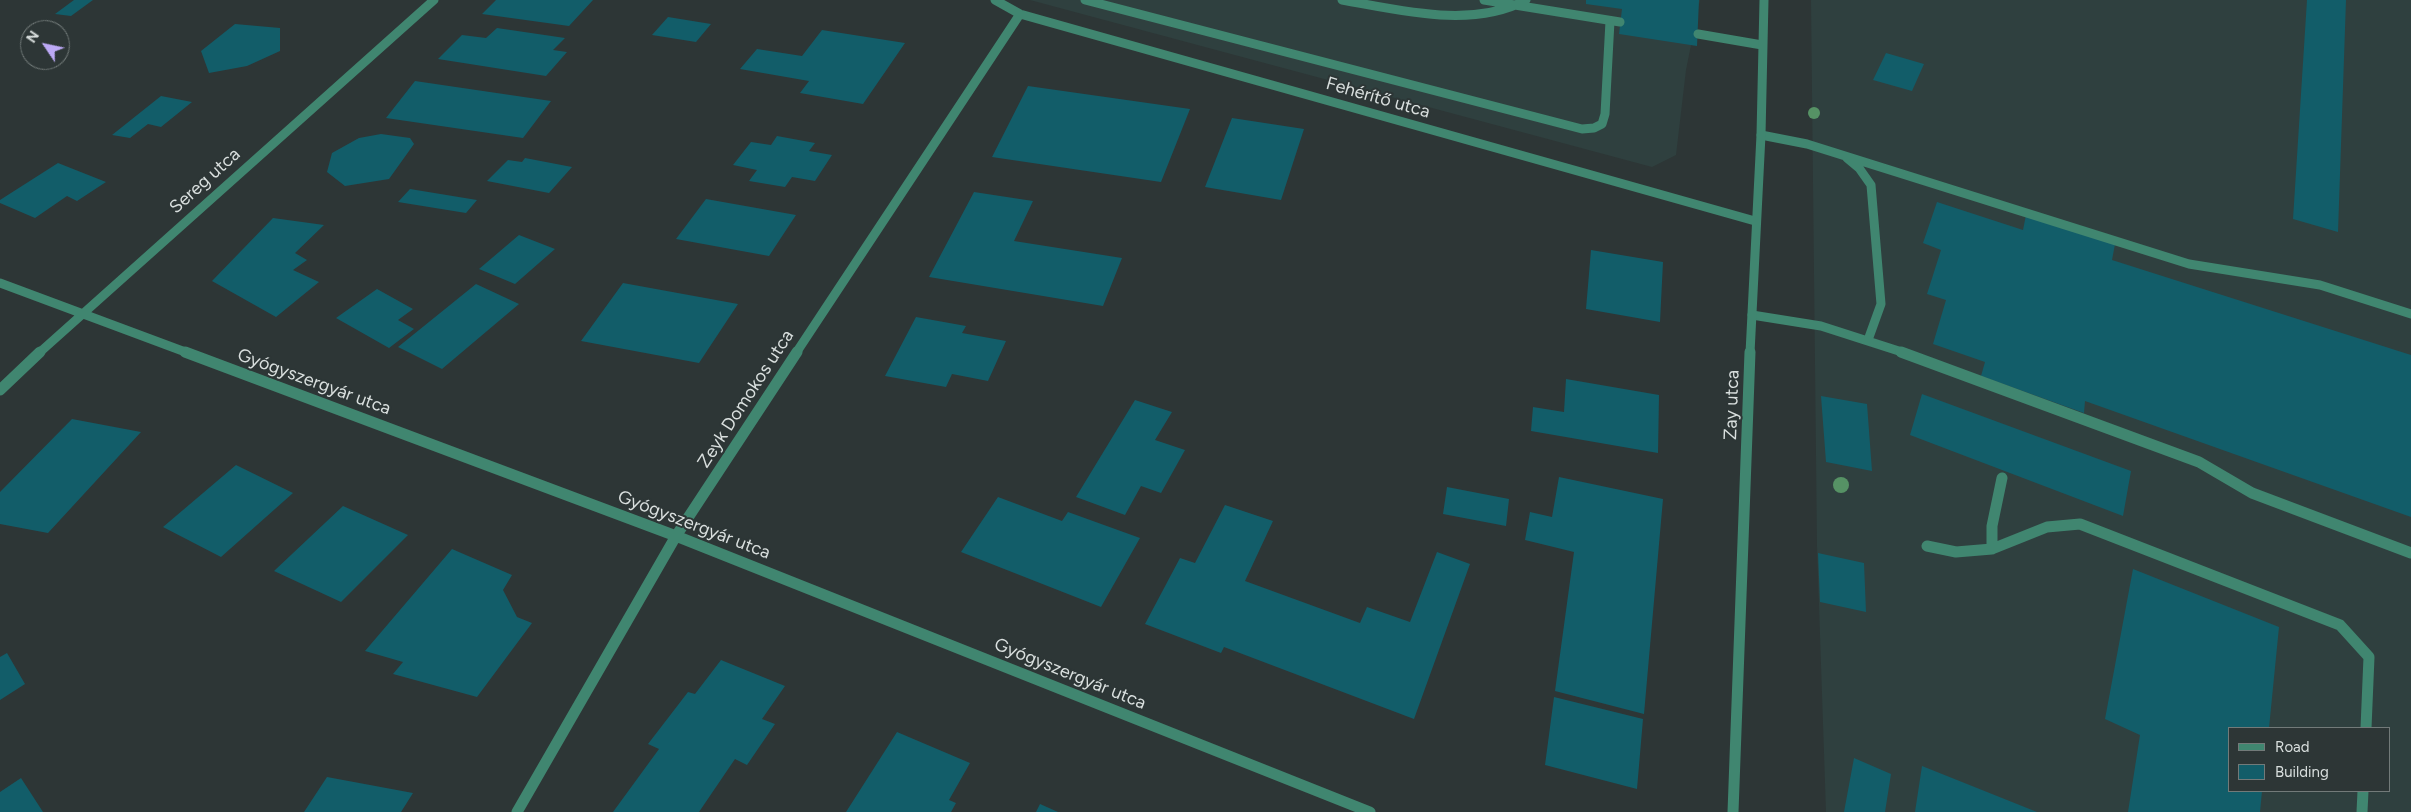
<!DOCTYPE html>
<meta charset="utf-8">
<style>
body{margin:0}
#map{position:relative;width:2411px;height:812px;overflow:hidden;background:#2d3636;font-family:Figtree,sans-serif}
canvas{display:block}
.legend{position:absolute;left:2228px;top:727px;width:162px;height:65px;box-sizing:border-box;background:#2d3636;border:1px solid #727a79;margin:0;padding:6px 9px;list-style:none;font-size:15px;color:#d9dfde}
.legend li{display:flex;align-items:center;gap:10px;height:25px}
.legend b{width:25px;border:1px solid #727a79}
.north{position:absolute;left:20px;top:20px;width:50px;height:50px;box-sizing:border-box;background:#2d3636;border:1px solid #727a79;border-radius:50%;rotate:304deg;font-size:14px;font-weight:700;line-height:20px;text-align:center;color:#d9dfde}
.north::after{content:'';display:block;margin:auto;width:18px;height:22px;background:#bca9f5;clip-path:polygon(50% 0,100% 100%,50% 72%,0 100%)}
</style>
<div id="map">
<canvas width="2411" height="812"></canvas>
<ul class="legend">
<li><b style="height:6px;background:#408670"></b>Road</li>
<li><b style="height:14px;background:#125d69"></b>Building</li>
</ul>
<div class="north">N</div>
</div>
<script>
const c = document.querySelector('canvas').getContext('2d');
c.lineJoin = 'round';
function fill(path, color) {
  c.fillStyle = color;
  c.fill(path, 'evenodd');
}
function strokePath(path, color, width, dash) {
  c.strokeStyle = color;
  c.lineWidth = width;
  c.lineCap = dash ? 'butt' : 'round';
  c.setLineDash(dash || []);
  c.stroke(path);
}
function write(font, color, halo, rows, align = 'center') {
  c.font = font + ' Figtree,sans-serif';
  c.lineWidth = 4;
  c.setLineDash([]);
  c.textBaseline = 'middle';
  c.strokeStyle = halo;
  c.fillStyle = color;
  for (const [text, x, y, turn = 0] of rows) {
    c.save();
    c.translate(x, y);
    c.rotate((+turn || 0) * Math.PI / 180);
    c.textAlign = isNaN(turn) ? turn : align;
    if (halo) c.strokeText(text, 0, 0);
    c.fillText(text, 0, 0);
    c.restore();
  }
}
fill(new Path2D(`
 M1030,0H1700L1686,70L1676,155L1652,167Z
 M1811,0H2411V812H1826L1817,546ZM2230,728H2390V791H2230Z`), '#2f403f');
fill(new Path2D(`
 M74,0H93L71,16L55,14Z
 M496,0H593L569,26L482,14Z
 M1586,0H1699L1697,46L1619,34L1622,9L1586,4Z
 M2307,0H2346L2338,232L2293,219Z
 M668,17L711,24L696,42L652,35Z
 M235,24L280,28V51L247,66L209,73L201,51Z
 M497,28L565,38L553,50L567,52L546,76L438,59L462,35L486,38Z
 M822,30L905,43L863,104L800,93L809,81L740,69L757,49L802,56Z
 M1886,53L1924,64L1912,91L1873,80Z
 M415,81L551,101L523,138L386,118Z
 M1028,86L1190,109L1161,182L992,157Z
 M161,96L192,102L161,127L148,124L130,138L112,135Z
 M1232,118L1304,129L1281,200L1205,187Z
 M381,134L410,138L414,144L389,179L345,186L327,172L332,153L359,138Z
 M777,136L815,143L809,151L832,155L815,181L792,177L785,187L749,181L757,170L733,165L751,142L771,145Z
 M525,158L572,167L549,193L487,181L508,160L522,162Z
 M58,163L106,182L77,201L67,196L35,218L0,203V200Z
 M410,189L477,200L466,213L398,202Z
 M974,192L1033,201L1014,241L1122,258L1103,306L929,277Z
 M706,199L796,215L769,256L676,239Z
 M1937,202L2023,230L2026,215L2115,244L2112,260L2411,355V517L2085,401L2084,413L1981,376L1985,362L1933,344L1946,300L1927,294L1941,250L1923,243Z
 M273,218L324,225L295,253L307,260L293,270L319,282L276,317L212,281Z
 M519,235L555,249L515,284L479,269Z
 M1591,250L1663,262L1660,322L1586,309Z
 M623,283L738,304L699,363L581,341Z
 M476,284L519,304L442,369L398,347Z
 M377,289L413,309L398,320L414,329L389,348L336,318Z
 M916,317L966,326L962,333L1006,341L988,381L952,374L946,387L885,376Z
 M1566,379L1659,395L1658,453L1531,431L1533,407L1564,412Z
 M1922,394L2131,471L2123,516L1910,435Z
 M1821,396L1867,404L1872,471L1826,462Z
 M1135,400L1172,412L1155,440L1185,450L1161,493L1141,486L1125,515L1076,497Z
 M72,419L141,432L48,533L0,524V492Z
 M236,465L293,493L221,557L163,527Z
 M1559,477L1663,499L1644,714L1555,691L1574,552L1525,540L1530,512L1552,517Z
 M1447,487L1509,499L1506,526L1443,514Z
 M998,497L1062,521L1068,512L1140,538L1101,607L961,552Z
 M1225,505L1273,521L1245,581L1360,623L1367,607L1410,622L1437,552L1470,564L1414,719L1224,647L1221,653L1145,624L1180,558L1195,563Z
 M343,506L408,535L341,602L274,571Z
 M452,549L512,575L503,590L517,617L532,623L477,697L393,674L403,662L365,651Z
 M1818,553L1864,563L1866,612L1820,602Z
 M2133,569L2279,627L2269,728H2230V791H2262L2260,812H2128L2140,735L2105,719Z
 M7,653L25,684L0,700V657Z
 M721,660L785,686L762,719L775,724L747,765L735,759L699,812H613L659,749L648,744L688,692L695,694Z
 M1554,697L1643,719L1637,789L1545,765Z
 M897,732L970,763L949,800L956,803L951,812H846Z
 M1854,758L1891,774L1885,812H1844Z
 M1922,766L2037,812H1915Z
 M327,777L413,793L401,812H304Z
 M21,778L43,812H0V792Z
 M1040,804L1058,812H1036Z`), '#125d69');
strokePath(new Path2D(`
 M1085,0L1582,129L1594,128L1602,124L1605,114L1610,21
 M1342,0C1400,10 1472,29 1526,0
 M1484,0L1620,22
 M1698,34L1762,45
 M1761,135L1807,144L2189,264L2320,285L2411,314
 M1847,158L1859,168L1871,185L1881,304L1868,340
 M1752,315L1821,326L1905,353`), '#408670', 9);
strokePath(new Path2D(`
 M1901,352L2199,462L2252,493L2411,553
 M1927,546L1956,552L1992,549L2047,527L2080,524L2340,625L2369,657L2366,728
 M1992,549V526L2002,478
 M2362,812L2363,791`), '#408670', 11);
strokePath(new Path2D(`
 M995,0L1020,14L1755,221
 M0,283L188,353
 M39,353L434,0
 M796,353L1020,14
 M1750,353L1761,135L1764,0`), '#408670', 9);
strokePath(new Path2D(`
 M185,352L676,536L1370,812
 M0,390L40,352
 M517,812L676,536L797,352
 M1733,812L1750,352`), '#408670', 11);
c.fillStyle = '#569265';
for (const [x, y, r] of [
 [1814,113,6],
 [1841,485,8]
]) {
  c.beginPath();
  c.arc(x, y, r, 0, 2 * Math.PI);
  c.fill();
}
write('18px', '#d9dfde', '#2d3636', [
 ["Fehérítő utca",1378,98,16],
 ["Sereg utca",205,181,-42],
 ["Gyógyszergyár utca",314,382,20],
 ["Zeyk Domokos utca",746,399,-57],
 ["Zay utca",1732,405,-88],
 ["Gyógyszergyár utca",694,525,21],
 ["Gyógyszergyár utca",1070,674,22]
]);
</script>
